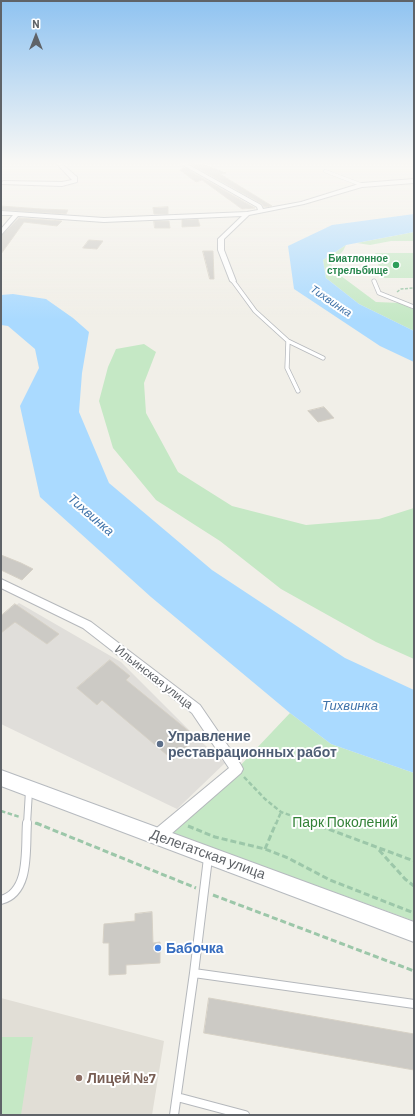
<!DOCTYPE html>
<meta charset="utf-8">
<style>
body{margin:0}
#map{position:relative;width:415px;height:1116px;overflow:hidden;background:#f1efe8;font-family:Barlow,sans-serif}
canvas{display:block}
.frame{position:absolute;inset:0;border:2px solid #5f6368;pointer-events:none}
.north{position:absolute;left:16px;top:16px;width:40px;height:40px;-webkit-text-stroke:3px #fff;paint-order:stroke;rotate:0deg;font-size:11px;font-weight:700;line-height:16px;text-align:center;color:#5f6368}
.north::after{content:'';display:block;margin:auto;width:14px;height:18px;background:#5f6368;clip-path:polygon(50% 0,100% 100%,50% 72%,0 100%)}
</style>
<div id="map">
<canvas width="415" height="1116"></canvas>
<div class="frame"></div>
<div class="north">N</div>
</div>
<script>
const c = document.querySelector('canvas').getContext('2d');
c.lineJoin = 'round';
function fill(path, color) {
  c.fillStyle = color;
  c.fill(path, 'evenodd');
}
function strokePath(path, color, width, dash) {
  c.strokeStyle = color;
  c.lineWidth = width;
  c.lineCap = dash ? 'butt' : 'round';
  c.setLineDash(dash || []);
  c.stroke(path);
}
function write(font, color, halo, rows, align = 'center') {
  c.font = font + ' Barlow,sans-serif';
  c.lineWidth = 4;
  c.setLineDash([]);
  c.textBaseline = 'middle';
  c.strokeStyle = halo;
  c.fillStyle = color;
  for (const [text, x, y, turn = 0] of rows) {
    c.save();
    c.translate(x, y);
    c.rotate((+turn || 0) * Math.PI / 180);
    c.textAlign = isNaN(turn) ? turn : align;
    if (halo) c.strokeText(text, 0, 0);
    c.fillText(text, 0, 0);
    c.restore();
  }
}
fill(new Path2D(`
 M19,603L121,662L196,737L225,763L177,809L1,724V616Z`), '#e0deda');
fill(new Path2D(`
 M1,998L164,1041L152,1115H1Z`), '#e1ded6');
fill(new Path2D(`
 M414,232V241H391L370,245L357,243Z
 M346,245L343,251L331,263L333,270L376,302L402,303L414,310V331L359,304L326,278L323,260Z
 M375,253H414V278H382Z
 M144,344L156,352L144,383L146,413L178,472L232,506L306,525L379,519L414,508V659L376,642L281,589L220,541L156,500L113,448L99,401L108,367L116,349Z
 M290,713L331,744L414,773V921L163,830L237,769Z
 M1,1037H33L21,1115H1Z`), '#c5e8c5');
fill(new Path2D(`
 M414,214V232L346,245L323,260L326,278L359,304L414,331V362L380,346L294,289L288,246L332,225Z
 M13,294L46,299L73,318L89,332L82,373L79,412L109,483L212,570L345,658L414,690V773L331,744L290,713L151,597L40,497L20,406L39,368L35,349L8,326L1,325V295Z`), '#aadaff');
const building = new Path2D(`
 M195,164H202L226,173L220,174L272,206L264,207L262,204L192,165Z
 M185,168L255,208L242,209L202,180L196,182L180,170Z
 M1,206L41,209L68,210L66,214L1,210Z
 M168,207V214H154L153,208Z
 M19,218L62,221L57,226L24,222L1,254V236Z
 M198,219L200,226L182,227V220Z
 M154,221H169L170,228H155Z
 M89,240L103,241L97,249L83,248Z
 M203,251H213L214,279H210Z
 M324,407L334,418L318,422L308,411Z
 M1,555L21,563L33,569L22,580L1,570Z
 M15,604L59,634L47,644L15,622L1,633V616Z
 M110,660L130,676L126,680L196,737L173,760L102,700L97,705L77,688Z
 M152,912L153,943L160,942V963L126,965V974L109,975V943H103L104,924L135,921V914Z
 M209,998L414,1034V1070L204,1033Z`);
fill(building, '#cccac5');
strokePath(building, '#d6d1c6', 1);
const laneFar3 = new Path2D(`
 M325,171L362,185`);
const laneFar2 = new Path2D(`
 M233,281L255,311L288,341L287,368L298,391
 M374,281L379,293L414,307
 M288,341L323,358`);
const laneFar1 = new Path2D(`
 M27,824L29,791`);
const lane = new Path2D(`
 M1,900C31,892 25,848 27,823
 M194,973L208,858
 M177,1097L245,1115
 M174,1115L194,973L414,1004`);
const street = new Path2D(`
 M57,164H62L77,177V182L62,186L1,184L3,181L62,182L72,180Z
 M181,164H187L261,205L263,209L301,202L362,183L414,179V183L362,187L304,204L249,215L224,239V250L236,281L233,283L230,281L218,250V239L242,216L104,222L18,216L1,235V229L13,215H1V211L104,218L247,212L258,210L257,207Z
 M1,579L91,622L200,705L241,765L243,769L241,773L163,841L158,843L153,841L151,836L153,831L229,768L192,713L83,628L1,588Z`);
const secondary = new Path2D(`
 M1,770L414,922V942L1,786Z`);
strokePath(laneFar3, '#b5b8bc', 4);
strokePath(laneFar2, '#b5b8bc', 5);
strokePath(laneFar1, '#b5b8bc', 8);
strokePath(lane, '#b5b8bc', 10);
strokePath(street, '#b5b8bc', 2);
strokePath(secondary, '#b6babf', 2);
strokePath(new Path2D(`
 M397,292L401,289L414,288`), '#9cc7a9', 1.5, [3, 1.5]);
strokePath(new Path2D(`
 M244,777L265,799L281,812L315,824
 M1,811L20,817
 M35,823L38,824
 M276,824L281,812`), '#9cc7a9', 2.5, [4.5, 2.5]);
strokePath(new Path2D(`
 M36,823L196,888
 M312,823L414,861
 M188,826L215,837L265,849L288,858L330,880L414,913
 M265,849L276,823
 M379,850L405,879L414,886
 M213,895L414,971`), '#9cc7a9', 3, [6, 3]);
strokePath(laneFar3, '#fff', 3);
strokePath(laneFar2, '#fff', 3.5);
strokePath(laneFar1, '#fff', 6);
strokePath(lane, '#fff', 8);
fill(street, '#fff');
fill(secondary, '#fff');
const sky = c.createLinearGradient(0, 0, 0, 320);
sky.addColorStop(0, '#8fc3f1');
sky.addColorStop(0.51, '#f9f8f5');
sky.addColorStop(1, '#f9f8f500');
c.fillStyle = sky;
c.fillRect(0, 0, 415, 320);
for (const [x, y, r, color] of [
 [396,265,4,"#2e9e5b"],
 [160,744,4,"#5c6f8a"],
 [158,948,4,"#3f7fe0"],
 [79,1078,4,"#8d6e63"]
]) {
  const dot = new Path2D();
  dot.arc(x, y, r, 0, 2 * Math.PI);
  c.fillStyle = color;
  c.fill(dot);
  strokePath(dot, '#fff', 1.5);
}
write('bold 10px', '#27864d', '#fff', [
 ["Биатлонное",388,259],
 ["стрельбище",388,271]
], 'right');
write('italic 11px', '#4174aa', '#fff', [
 ["Тихвинка",331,301,34]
]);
write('12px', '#5f6368', '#fff', [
 ["Ильинская улица",154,677,38]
]);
write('italic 13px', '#4174aa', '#fff', [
 ["Тихвинка",91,515,41],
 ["Тихвинка",350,706]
]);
write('bold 14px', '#4e5e75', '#fff', [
 ["Управление",168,736],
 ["реставрационных работ",168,752]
], 'left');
write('14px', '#348238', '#fff', [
 ["Парк Поколений",345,822]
]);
write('14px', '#5f6368', '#fff', [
 ["Делегатская улица",208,854,20]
]);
write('bold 14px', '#366cbe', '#fff', [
 ["Бабочка",166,948]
], 'left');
write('bold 14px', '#785e54', '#fff', [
 ["Лицей №7",87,1078]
], 'left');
</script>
